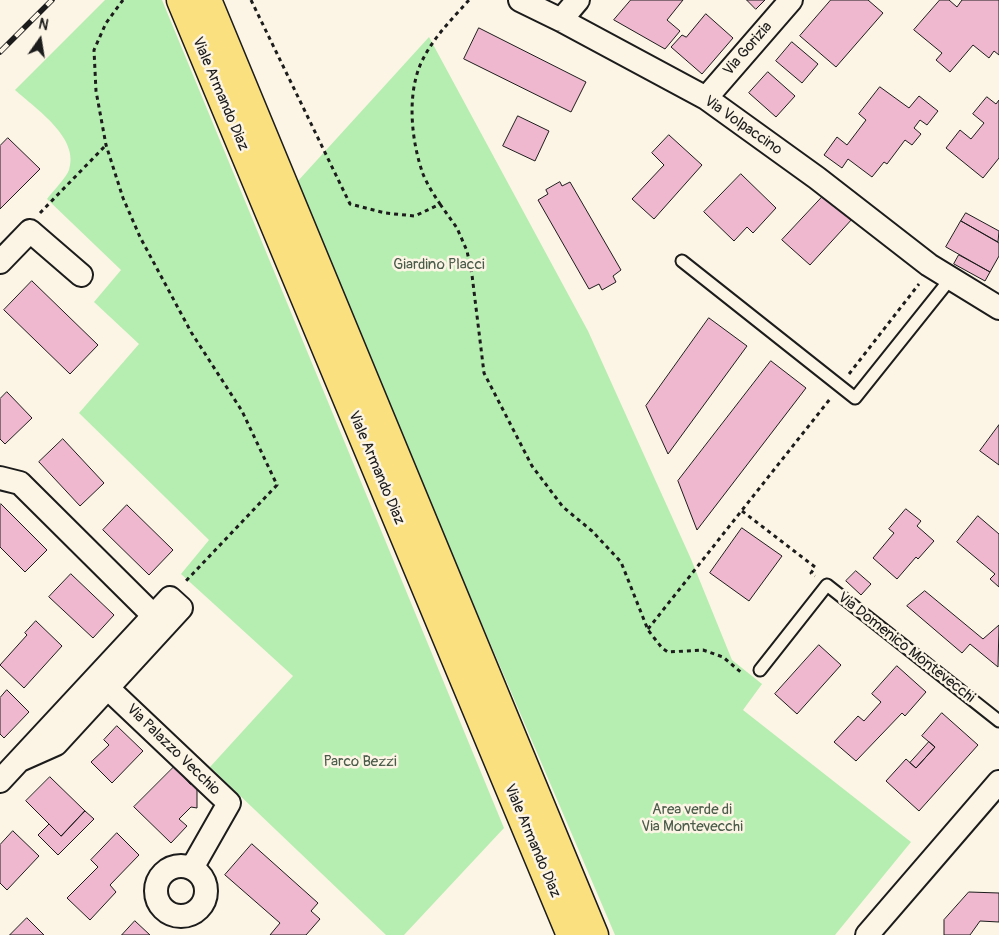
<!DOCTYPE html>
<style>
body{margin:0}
#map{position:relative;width:999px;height:935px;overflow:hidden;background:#fcf5e5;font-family:Pangolin,sans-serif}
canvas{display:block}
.north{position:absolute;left:15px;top:15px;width:50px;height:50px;-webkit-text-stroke:4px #fcf5e5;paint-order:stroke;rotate:13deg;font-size:14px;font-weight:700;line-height:20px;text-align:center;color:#1c1c1c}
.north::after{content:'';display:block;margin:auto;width:18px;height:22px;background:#1c1c1c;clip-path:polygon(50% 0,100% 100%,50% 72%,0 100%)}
</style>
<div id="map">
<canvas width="999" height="935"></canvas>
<div class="north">N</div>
</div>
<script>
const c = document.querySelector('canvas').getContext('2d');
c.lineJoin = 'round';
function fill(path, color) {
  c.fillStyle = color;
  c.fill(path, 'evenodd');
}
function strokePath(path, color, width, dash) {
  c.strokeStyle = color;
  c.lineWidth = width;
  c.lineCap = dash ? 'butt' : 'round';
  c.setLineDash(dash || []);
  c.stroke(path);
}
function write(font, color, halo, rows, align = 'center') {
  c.font = font + ' Pangolin,sans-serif';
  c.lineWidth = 5;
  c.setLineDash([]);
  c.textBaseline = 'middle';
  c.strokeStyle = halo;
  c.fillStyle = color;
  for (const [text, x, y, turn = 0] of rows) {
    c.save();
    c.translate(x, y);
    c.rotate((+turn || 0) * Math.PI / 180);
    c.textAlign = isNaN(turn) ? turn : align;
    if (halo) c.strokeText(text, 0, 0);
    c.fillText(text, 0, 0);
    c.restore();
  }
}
fill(new Path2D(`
 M105,0H162L504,828L404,935H386L210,767L293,676L181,574L209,540L79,413L139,344L94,302L121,270L47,199C53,191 66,178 69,170C80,138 36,109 15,90Z
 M429,37L588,331L691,559L732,660L762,684L743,710L911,842L835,935H615L396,423L297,182Z`), '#b6eeb1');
const building = new Path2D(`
 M631,0H683L667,20L680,31L665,49L614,20Z
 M747,0H765L756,9Z
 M831,0H868L883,13L836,67L800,36Z
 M940,0H949L957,7L962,0H999V55L994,51L989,58L973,45L950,72L936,60L942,53L914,30Z
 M706,14L733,38L702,74L671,47L682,35L686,37Z
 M479,28L586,82L571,112L464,59Z
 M792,42L818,64L802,83L776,61Z
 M768,72L795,96L776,117L749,93Z
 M880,87L909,108L919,96L938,111L927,125L920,120L914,128L921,134L912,145L905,140L887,164L884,162L872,177L848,159L842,168L824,155L837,137L847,145L866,120L859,114Z
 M987,97L996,104L999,100V158L983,178L946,148L960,130L971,139L984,123L973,114Z
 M518,116L549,131L535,161L503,146Z
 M669,135L702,165L654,219L632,199L664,165L652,153Z
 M8,138L40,169L0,209V146Z
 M741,174L776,208L753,233L747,227L734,241L704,212Z
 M560,182L562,186L570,182L621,270L613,276L616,282L602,290L599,284L589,289L538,200L548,194L546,190Z
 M826,193L853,218L810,265L782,240Z
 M966,213L999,231L998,242L961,221Z
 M961,221L999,243V256L990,272L946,247Z
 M959,255L990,272L985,281L954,264Z
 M32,281L98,345L70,374L4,310Z
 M709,318L747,346L668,454L646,406Z
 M771,361L806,388L697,530L678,481Z
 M7,392L32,418L5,444L0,439V399Z
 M999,425V465L980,451Z
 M63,439L104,483L80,506L39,462Z
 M1,504L47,550L25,572L0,547V505Z
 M127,505L173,550L149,575L103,530Z
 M906,509L921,521L917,526L934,541L918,559L916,557L897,579L873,558L894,533L889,529Z
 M978,516L999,534V587L990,579L995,574L957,542Z
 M742,528L782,556L749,601L710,573Z
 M856,571L871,584L861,595L846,581Z
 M71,574L114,615L93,638L49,597Z
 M925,591L983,639L999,625L998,667L970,644L962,653L907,606Z
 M36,621L62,646L24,688L0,665L27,635L25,633Z
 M819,645L841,665L797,714L775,694Z
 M897,666L926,692L905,716L902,713L856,761L834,742L858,716L864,721L881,702L872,694Z
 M7,690L29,712L4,738L0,734V698Z
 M942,713L978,745L919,811L886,781L906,759L916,768L935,747L922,736Z
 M117,726L143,751L112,783L91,762L109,745L104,740Z
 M929,742L935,747L916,768L910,763Z
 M175,766L190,784L197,786V808L191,807L179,819L187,826L171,843L134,807Z
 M50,777L85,811L61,836L26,801Z
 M85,811L94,819L58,855L38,835L49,824L61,836Z
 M13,831L39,856L7,890L0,883V845Z
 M117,833L139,855L110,885L116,892L90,920L67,898L98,867L91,860Z
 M252,844L318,903L311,911L320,919L306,935H270L280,923L225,875Z
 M969,892L999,893V922L980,921L970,935H944V920Z
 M27,918L44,935H10Z
 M135,921L150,935H122Z`);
fill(building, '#f0b8cf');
strokePath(building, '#1c1c1c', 1);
const lane = new Path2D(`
 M682,261L855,398L951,278
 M760,670L827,585L999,721`);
const street = new Path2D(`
 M520,0L561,20L706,98L817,178L929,265L999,308
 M561,20L578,0
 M706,98L791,0
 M0,262L30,231L81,275
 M0,478L20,483L163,625
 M97,678L229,803L192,868
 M0,781L170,598L181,608L56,744L20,760
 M156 891a25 25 0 1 1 50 0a25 25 0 1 1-50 0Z
 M867,935L999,782`);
const primary = new Path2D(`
 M181,0L571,935
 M207,0L594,935`);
strokePath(lane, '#1c1c1c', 15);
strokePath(street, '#1c1c1c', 26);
strokePath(primary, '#1c1c1c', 31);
strokePath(new Path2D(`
 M123,0L106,23L94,50L96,91L106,145L123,198L140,237L191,332L242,411L277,485L184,583
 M251,0L350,204L385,213L415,216L440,204C434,195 427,184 423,174C412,143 407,100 419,68C429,42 451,20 469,0
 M440,204L457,228L467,251L472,275L484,373L532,466L563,507L592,531L621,562L648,630L662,648L668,652L703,650L723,657L743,674
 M40,213L106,145
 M849,374L919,284
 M742,511L815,567L811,573L815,576
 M648,629L830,399`), '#1c1c1c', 3, [4, 4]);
strokePath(lane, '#fcf5e5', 11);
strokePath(street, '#fcf5e5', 22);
strokePath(primary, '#fbe080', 28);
const rail = new Path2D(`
 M0,52L52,0`);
strokePath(rail, '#1c1c1c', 5.5);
strokePath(rail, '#fcf5e5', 4, [11]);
write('15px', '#1c1c1c', '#fcf5e5', [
 ["Via Gorizia",748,49,-49],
 ["Viale Armando Diaz",220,94,67],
 ["Via Volpaccino",743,126,35],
 ["Viale Armando Diaz",376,468,67],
 ["Via Domenico Montevecchi",906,648,38],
 ["Via Palazzo Vecchio",173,750,44],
 ["Viale Armando Diaz",532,841,67]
]);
write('15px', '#4a5b49', '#fcf5e5', [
 ["Giardino Placci",439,265],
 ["Parco Bezzi",360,762],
 ["Area verde di",692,810],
 ["Via Montevecchi",692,827]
]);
</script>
